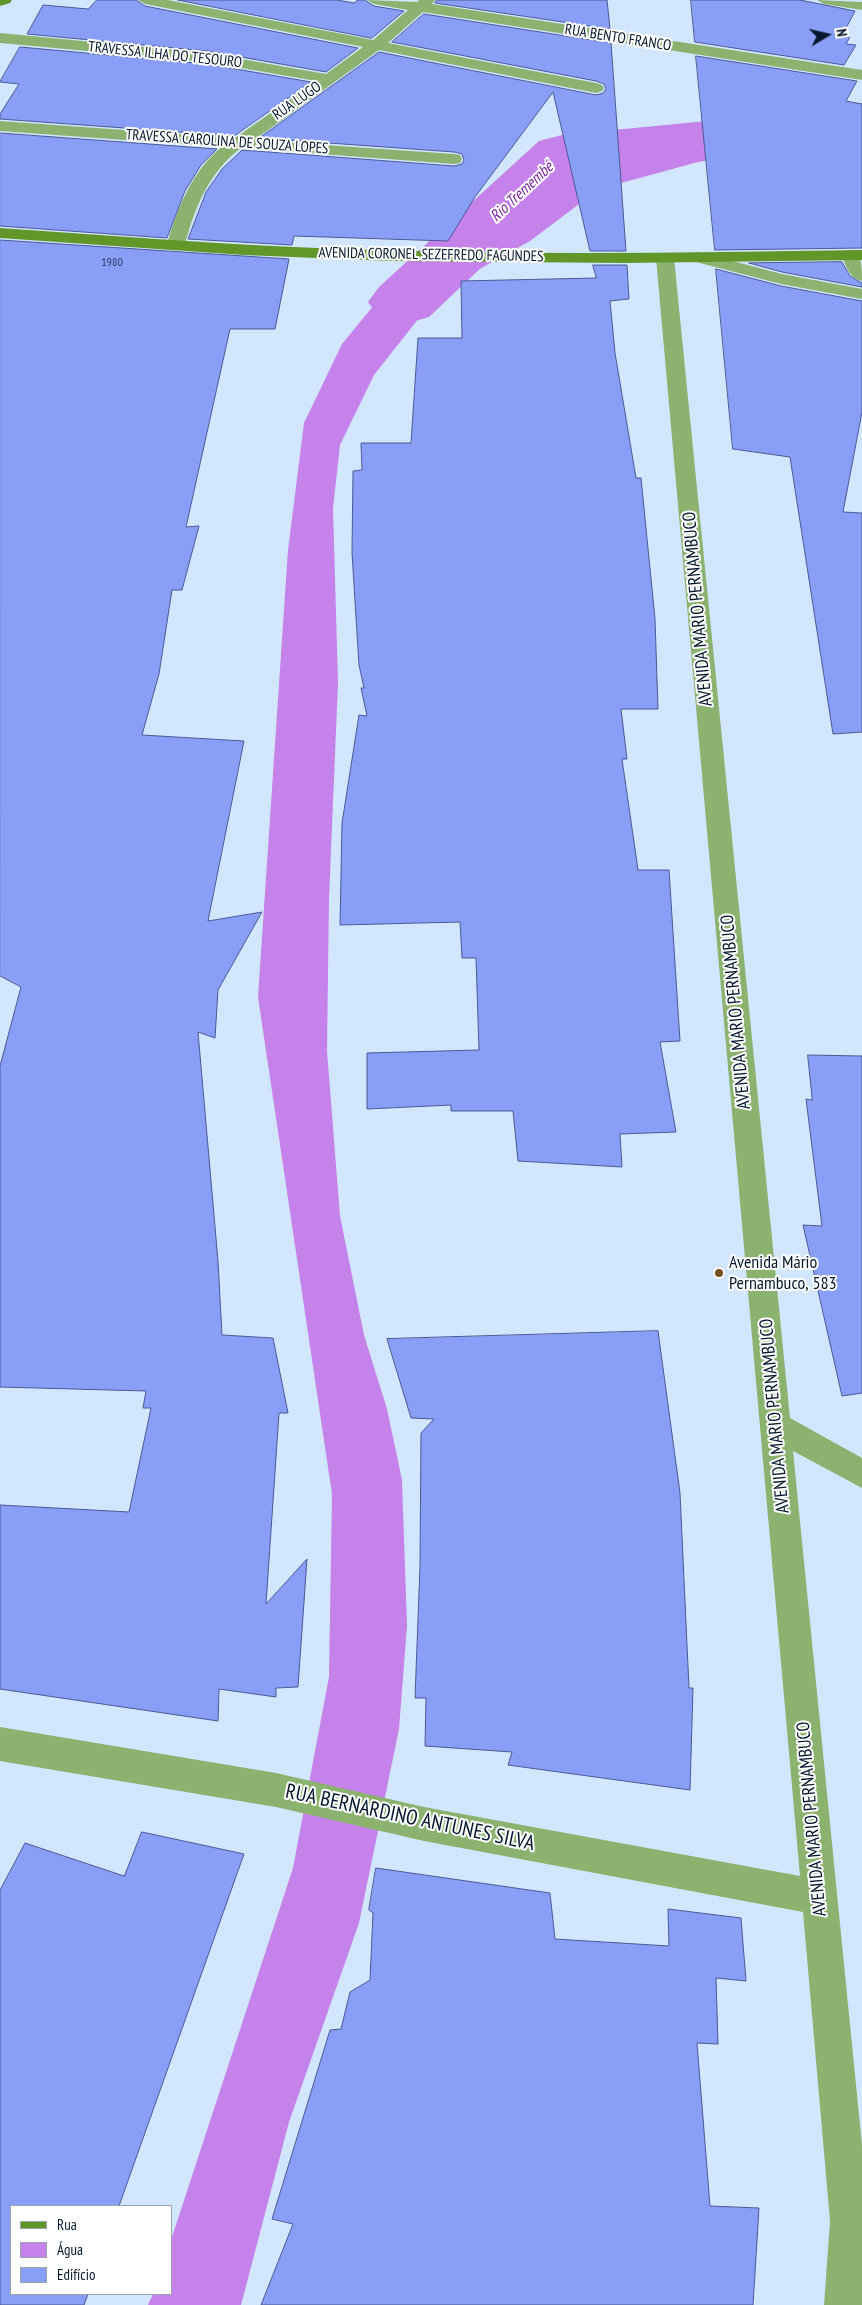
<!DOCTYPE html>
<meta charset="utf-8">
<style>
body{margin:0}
#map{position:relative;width:862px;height:2305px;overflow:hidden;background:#d2e7ff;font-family:"PT Sans Narrow",sans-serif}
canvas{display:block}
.legend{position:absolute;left:10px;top:2205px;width:162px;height:90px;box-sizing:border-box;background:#fff;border:1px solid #9ba3ab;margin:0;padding:6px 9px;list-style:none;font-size:15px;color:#05182d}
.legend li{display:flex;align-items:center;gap:10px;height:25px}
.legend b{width:25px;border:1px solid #9ba3ab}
.north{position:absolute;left:802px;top:10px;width:50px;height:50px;-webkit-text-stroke:4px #fff;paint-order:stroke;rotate:81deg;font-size:14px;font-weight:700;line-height:20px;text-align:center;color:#05182d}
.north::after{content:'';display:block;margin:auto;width:18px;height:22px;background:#05182d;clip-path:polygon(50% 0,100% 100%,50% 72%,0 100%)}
</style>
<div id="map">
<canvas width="862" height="2305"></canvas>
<ul class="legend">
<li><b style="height:6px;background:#619729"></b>Rua</li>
<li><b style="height:14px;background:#c682eb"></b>Água</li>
<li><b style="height:14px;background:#899ef6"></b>Edifício</li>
</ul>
<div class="north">N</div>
</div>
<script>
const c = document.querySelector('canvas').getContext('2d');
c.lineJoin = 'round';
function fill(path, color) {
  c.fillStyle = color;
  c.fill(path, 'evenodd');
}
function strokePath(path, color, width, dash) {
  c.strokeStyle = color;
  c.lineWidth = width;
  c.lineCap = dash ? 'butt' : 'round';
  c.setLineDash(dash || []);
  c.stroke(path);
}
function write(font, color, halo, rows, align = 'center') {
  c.font = font + ' "PT Sans Narrow",sans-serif';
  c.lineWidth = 4;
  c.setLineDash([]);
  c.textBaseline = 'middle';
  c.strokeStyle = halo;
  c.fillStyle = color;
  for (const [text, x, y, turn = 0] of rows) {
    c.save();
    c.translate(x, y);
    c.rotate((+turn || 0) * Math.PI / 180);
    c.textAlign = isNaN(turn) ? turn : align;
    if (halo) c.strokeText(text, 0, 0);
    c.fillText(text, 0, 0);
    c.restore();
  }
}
fill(new Path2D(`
 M743,130L804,146L698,162L599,189L530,241L465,277L434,299L374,375L340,445L333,508L338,683L329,899L327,1051L340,1216L364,1335L387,1409L402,1480L407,1626L399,1729L359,1923L289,2122L241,2305H148L153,2294H171V2240L293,1868L329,1677L332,1494L258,997L288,550L304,423L342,344L388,288L435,251L503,205L590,157L616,148L669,138Z`), '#c682eb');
fill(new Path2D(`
 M862,106V144L581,173L429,317L404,324L379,317L368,302L379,287L539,141L562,135Z`), '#c682eb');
const building = new Path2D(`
 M97,0H136L145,6L358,48L326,72L207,51L27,34L43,5L88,9Z
 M178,0H337L354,3L358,0H365L374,6L404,11L372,38Z
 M437,0H607L610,29L435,3Z
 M691,0H800L855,11L842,36L850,37L846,44L856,45L844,65L695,42Z
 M424,14L611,43L626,251H590L553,92L475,197L448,241L294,236L292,245L188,239L206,192L222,169L242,150L454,166L462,164L464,160L462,154L454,152L259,138L379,52L596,95L603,93L606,89L604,84L596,81L392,42Z
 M20,47L207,64L311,82L234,136L0,119V114L19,84L0,82Z
 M696,56L857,81L846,101L862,104V248L715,250Z
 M0,133L217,149L201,165L185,191L167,238L0,226Z
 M0,240L289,259L275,329H230L186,527L199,526L182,590H172L159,674L142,735L244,741L208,921L262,912L218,990L215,1038L198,1032L218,1261L222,1335L273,1338L288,1413H279L266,1604L307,1559L298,1687L276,1688V1697L219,1689L218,1721L0,1689V1505L129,1512L151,1408H143L146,1391L0,1387V1066L21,987L0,976Z
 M842,262L850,276L862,283V287L782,272L749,263Z
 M593,265H627L629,299L610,301L615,353L636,478H641L655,619L658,709H621L627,759H622L638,870H669L680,1041L660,1042L676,1132L620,1134L622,1167L518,1161L513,1111H451V1105L367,1109V1053L479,1050L476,958H462L460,922L340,925L342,823L359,715L367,716L361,688H364L359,665L352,553L353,471L362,470L361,443H411L418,338H462L461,281L596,278Z
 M716,269L781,286L862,301V412L843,512L862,513V732L833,734L790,457L733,449Z
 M808,1055L862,1056V1393L842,1396L803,1225L822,1226L806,1099L812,1100Z
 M658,1331L680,1493L689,1688H693L690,1790L508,1765L512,1752L425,1746L426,1698H415L420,1567L421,1433L434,1419L411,1418L387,1339Z
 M142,1832L244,1854L119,2206H11V2294H88L84,2305H0V1890L25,1843L124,1876Z
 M376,1868L550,1893L555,1939L669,1946L668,1909L741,1918L746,1981L716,1978L718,2044L697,2043L710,2206L759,2208L753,2305H261L293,2224L272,2219L330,2030L341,2029L350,1992L370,1980L373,1913L369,1910Z`);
fill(building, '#899ef6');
strokePath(building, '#4b5996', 1);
fill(new Path2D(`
 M138,0H168L373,40L408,10L374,4L367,0L417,2L419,0H435L432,4L862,70V80L423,12L388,43L596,83L602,85L604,88L602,91L596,93L379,50L254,140L454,154L460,155L462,159L460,163L454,164L241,148C210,171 194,208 185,245L182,249H170L167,245C175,213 194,167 222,147L0,131V121L235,138L316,81L207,62L0,43V33L207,53L326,74L363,47L145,4Z
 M817,0L862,2V10L824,4Z
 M851,250L857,251C862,260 862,271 862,281C849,278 846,267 842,255L845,251Z
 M698,252L782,274L862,289V299L781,284L692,261L689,257L692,253Z
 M665,253L671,254L674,258L790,1418L862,1458V1488L793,1451L862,2145V2305H824L830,2221L803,1912L424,1841L276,1807L0,1761V1727L276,1773L424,1807L800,1876L656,258L659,254Z`), '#8cb270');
fill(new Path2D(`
 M0,0H12L10,3L0,6Z
 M0,228C114,236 228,245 342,249C515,255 689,253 862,250V260L626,263L389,261L244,255L0,238Z`), '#619729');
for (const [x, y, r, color] of [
 [719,1273,5,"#725328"]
]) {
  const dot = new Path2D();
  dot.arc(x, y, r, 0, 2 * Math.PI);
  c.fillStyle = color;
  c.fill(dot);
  strokePath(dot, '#fff', 2);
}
write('12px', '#263a5f', null, [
 ["1980",112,263]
]);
write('15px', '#05182d', '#fff', [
 ["RUA BENTO FRANCO",618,38,9],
 ["TRAVESSA ILHA DO TESOURO",165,55,6],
 ["RUA LUGO",297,101,-35],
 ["TRAVESSA CAROLINA DE SOUZA LOPES",227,142,4],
 ["AVENIDA CORONEL SEZEFREDO FAGUNDES",431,255,1]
]);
write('italic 16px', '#7b25a2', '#fff', [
 ["Rio Tremembé",522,192,-43]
]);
write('18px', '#05182d', '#fff', [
 ["AVENIDA MARIO PERNAMBUCO",698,609,-95],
 ["AVENIDA MARIO PERNAMBUCO",736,1012,-95],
 ["AVENIDA MARIO PERNAMBUCO",775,1416,-95],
 ["AVENIDA MARIO PERNAMBUCO",812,1819,-95]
]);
write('18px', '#05182d', '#fff', [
 ["Avenida Mário",729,1263],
 ["Pernambuco, 583",729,1284]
], 'left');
write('21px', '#05182d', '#fff', [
 ["RUA BERNARDINO ANTUNES SILVA",410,1818,12]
]);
</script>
